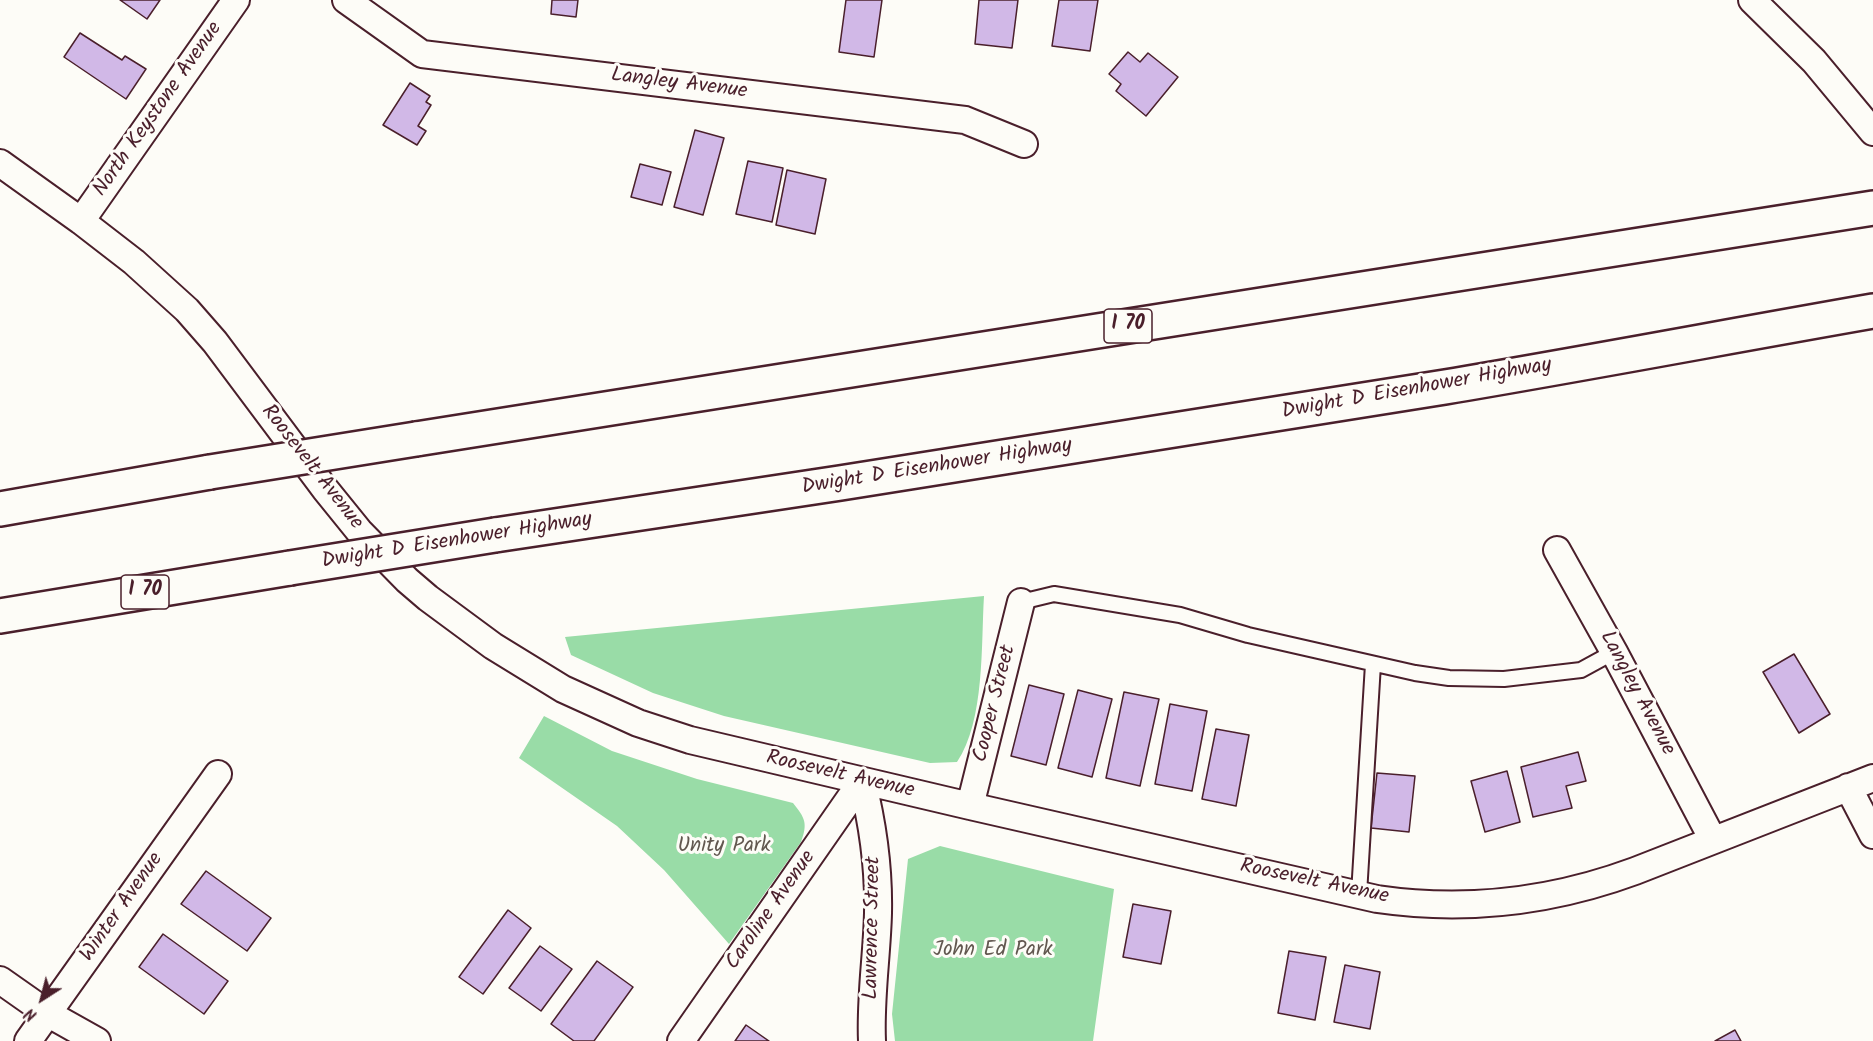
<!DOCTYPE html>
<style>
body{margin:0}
#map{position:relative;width:1873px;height:1041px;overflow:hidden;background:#fdfcf7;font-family:Kalam,sans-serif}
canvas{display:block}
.north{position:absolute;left:12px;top:969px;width:60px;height:60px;-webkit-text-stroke:4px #fdfcf7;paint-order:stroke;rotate:216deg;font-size:16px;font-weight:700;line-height:24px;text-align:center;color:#4a1f2b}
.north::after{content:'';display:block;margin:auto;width:21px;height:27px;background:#4a1f2b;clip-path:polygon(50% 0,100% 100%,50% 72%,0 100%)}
</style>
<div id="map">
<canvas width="1873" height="1041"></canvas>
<div class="north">N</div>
</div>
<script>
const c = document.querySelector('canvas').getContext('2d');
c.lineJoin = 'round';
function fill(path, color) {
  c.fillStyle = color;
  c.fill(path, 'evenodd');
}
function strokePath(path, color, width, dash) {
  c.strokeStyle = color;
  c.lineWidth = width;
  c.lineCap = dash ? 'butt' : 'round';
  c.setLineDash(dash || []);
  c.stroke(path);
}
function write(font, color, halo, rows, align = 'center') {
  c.font = font + ' Kalam,sans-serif';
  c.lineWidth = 6;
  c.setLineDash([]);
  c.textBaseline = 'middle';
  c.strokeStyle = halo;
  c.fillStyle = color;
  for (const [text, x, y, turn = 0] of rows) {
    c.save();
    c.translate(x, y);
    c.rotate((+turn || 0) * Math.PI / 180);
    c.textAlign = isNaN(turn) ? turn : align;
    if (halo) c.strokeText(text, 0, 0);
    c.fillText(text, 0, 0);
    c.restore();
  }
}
fill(new Path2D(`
 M984,596C981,644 985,721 957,762L930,763L724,716L653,693L571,655L565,637Z
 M544,716L612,751L697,779L793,803C805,818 808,823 801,842L729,944L664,870L617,826L519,758Z
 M940,846L1114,889L1093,1041H895L892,1014L908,859Z`), '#99dca7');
const building = new Path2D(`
 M120,0H160L147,19Z
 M552,0H578L576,17L551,14Z
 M846,0H882L874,57L839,52Z
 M979,0H1018L1012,48L975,44Z
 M1059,0H1098L1090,51L1052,46Z
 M80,33L122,60L125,56L146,69L126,99L64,57Z
 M1128,52L1140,62L1148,53L1178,77L1146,116L1116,91L1121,84L1109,74Z
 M410,83L430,96L426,102L431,105L418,126L426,131L417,145L383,125Z
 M695,130L724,138L703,215L674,207Z
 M748,161L783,168L772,222L736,214Z
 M640,164L671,172L662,205L631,197Z
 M787,170L826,179L815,234L776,225Z
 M1794,654L1830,714L1799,733L1763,672Z
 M1029,685L1064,694L1046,765L1011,756Z
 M1078,690L1112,699L1092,777L1058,768Z
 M1124,692L1159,699L1140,786L1106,778Z
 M1170,704L1207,711L1192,791L1155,784Z
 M1216,729L1249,735L1236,806L1202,799Z
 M1578,752L1586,781L1566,786L1572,808L1533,817L1521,767Z
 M1507,771L1520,822L1485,832L1471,781Z
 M1377,773L1415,776L1409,832L1371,828Z
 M206,871L271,918L247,951L181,904Z
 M1133,904L1171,911L1161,964L1123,957Z
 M508,910L531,928L483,994L459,977Z
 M163,934L228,981L204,1014L139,967Z
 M540,946L572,969L541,1011L509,988Z
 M1289,951L1326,957L1315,1020L1278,1013Z
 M597,961L633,987L594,1041H574L551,1024Z
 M1345,965L1380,972L1370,1029L1334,1022Z
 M746,1025L769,1041H735Z
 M1735,1030L1741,1041H1715Z`);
fill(building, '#d1b8e7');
strokePath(building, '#4a1f2b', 1.5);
const lane = new Path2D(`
 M1021,602L1054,594L1180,615L1248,635L1415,673L1449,678L1504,679L1581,670L1614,652
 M1359,894L1373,664`);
const street = new Path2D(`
 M346,0L422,54L965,120L1024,144
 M1752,0L1814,61L1873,132
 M0,163L81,221L134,262L187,310L215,342L325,489L359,531L407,580L428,598L493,646L563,689L638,723L690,740L970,806L1377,899C1466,912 1551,902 1635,871L1873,778
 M81,221L236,0
 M1557,550L1614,652L1713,840
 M862,781C873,825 879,867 878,913C877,955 870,998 872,1041
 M1848,787L1873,835
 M970,806L1021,602
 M0,980L47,1013L97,1041
 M28,1041L218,774
 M681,1041L862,781`);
const highway = new Path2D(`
 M416,439L1873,208
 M0,509L210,472
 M495,535C812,488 1129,439 1445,387C1588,363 1730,336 1873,311
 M0,616L290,568`);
strokePath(lane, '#4a1f2b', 18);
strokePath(street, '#4a1f2b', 30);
strokePath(highway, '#4a1f2b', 38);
strokePath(lane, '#fdfcf7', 14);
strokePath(street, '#fdfcf7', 26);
strokePath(highway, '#fdfcf7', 33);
const highwayBridge = new Path2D(`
 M210,472L416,439
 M290,568L495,535`);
strokePath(highwayBridge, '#4a1f2b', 38, []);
strokePath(highwayBridge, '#fdfcf7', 33);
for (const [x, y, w] of [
 [1128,326,48],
 [145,592,48]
]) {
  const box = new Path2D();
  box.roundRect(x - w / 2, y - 17, w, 34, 4.5);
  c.fillStyle = '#fdfcf7';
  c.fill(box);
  strokePath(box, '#4a1f2b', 1.5);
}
write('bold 20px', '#4a1f2b', null, [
 ["I 70",1128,326],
 ["I 70",145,592]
]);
write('21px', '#4a1f2b', '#fdfcf7', [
 ["Langley Avenue",679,85,7],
 ["North Keystone Avenue",159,110,-55],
 ["Dwight D Eisenhower Highway",1417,390,-10],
 ["Roosevelt Avenue",311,468,52],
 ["Dwight D Eisenhower Highway",937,468,-9],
 ["Dwight D Eisenhower Highway",457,542,-9],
 ["Langley Avenue",1636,694,62],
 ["Cooper Street",996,704,-76],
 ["Roosevelt Avenue",840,776,13],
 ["Roosevelt Avenue",1314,883,12],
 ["Winter Avenue",123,908,-55],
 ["Caroline Avenue",772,911,-55],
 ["Lawrence Street",874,928,-89]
]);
write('21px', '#625850', '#fdfcf7', [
 ["Unity Park",724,847],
 ["John Ed Park",993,951]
]);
</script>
